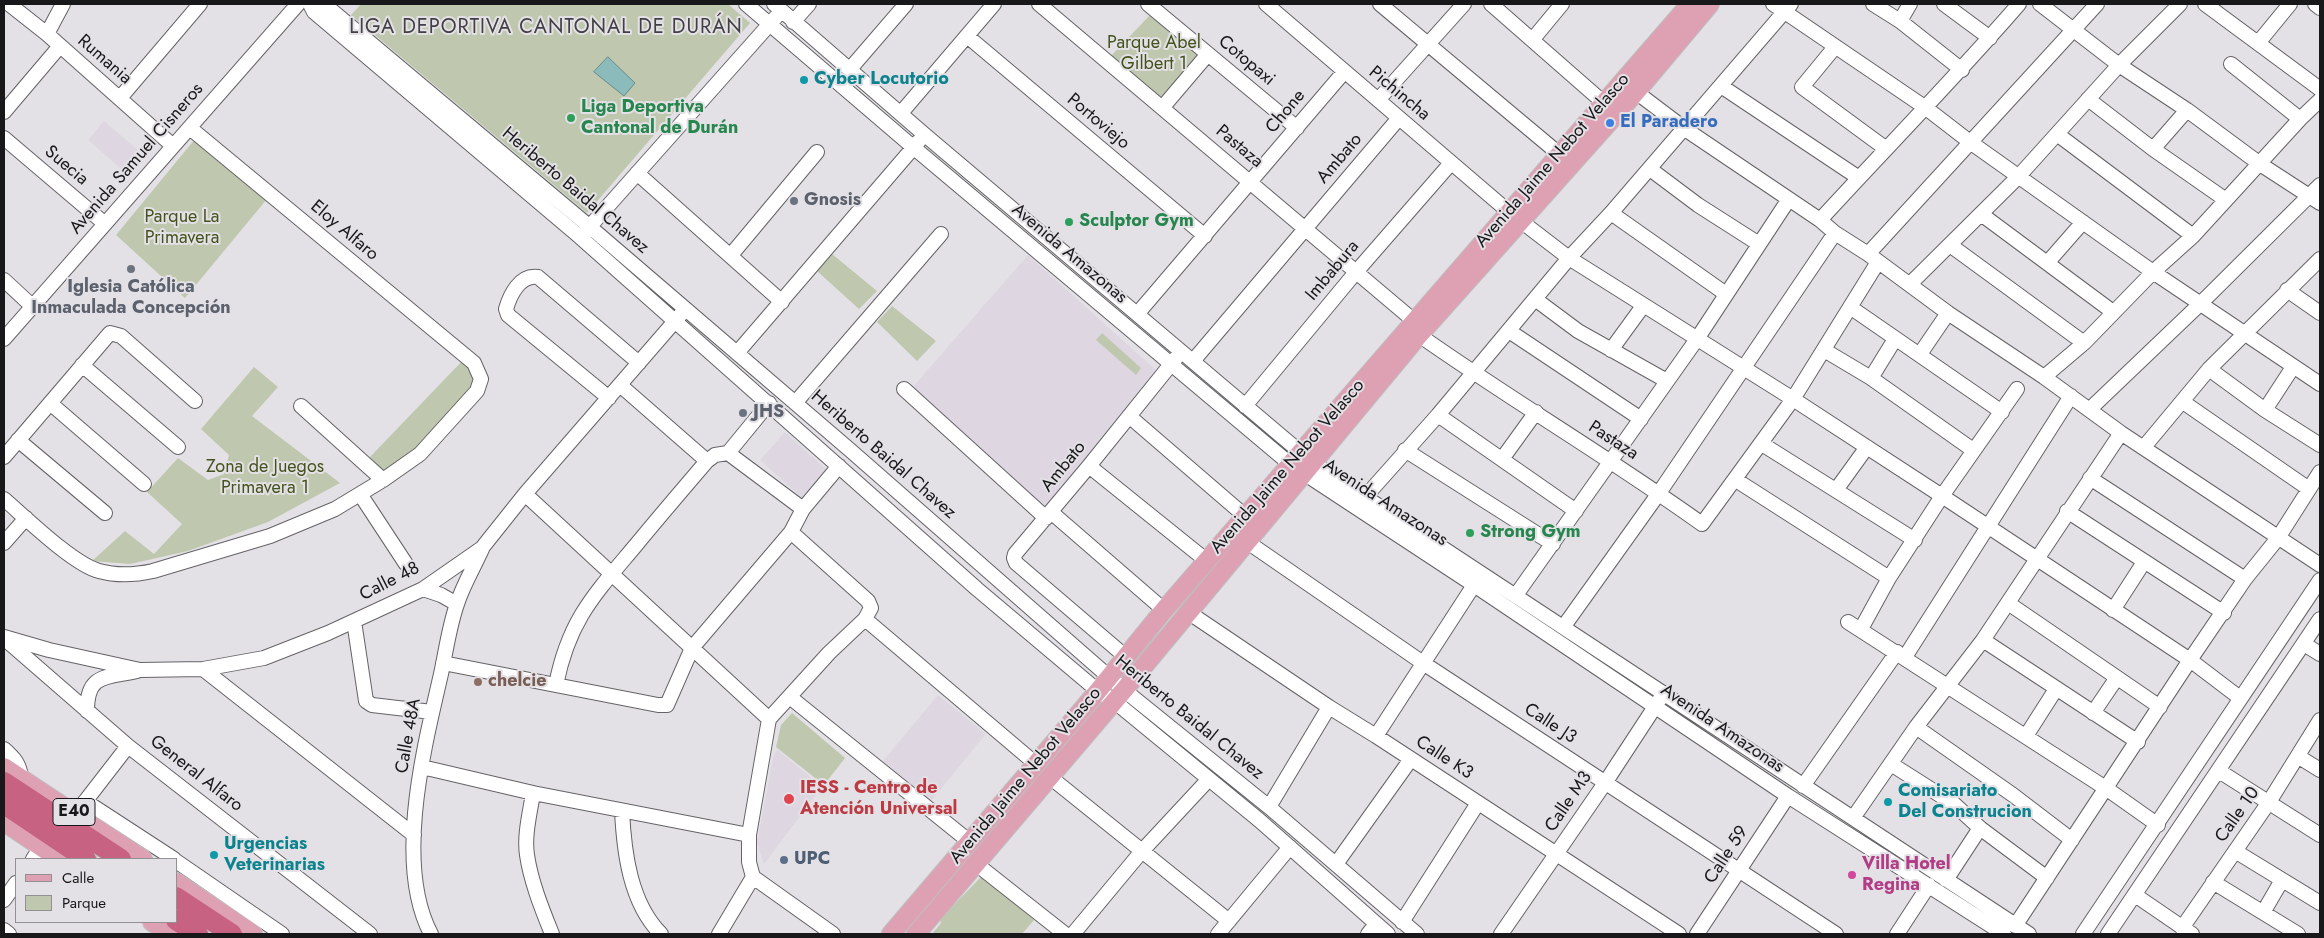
<!DOCTYPE html>
<meta charset="utf-8">
<style>
body{margin:0}
#map{position:relative;width:2324px;height:938px;overflow:hidden;background:#e3e1e5;font-family:Jost,sans-serif}
canvas{display:block}
.frame{position:absolute;inset:0;border:5px solid #181719;pointer-events:none}
.legend{position:absolute;left:15px;top:858px;width:162px;height:65px;box-sizing:border-box;background:#e3e1e5;border:1px solid #929093;margin:0;padding:6px 9px;list-style:none;font-size:15px;color:#181719}
.legend li{display:flex;align-items:center;gap:10px;height:25px}
.legend b{width:25px;border:1px solid #929093}
</style>
<div id="map">
<canvas width="2324" height="938"></canvas>
<div class="frame"></div>
<ul class="legend">
<li><b style="height:6px;background:#dea1b4"></b>Calle</li>
<li><b style="height:14px;background:#bfc8af"></b>Parque</li>
</ul>
</div>
<script>
const c = document.querySelector('canvas').getContext('2d');
c.lineJoin = 'round';
function fill(path, color) {
  c.fillStyle = color;
  c.fill(path, 'evenodd');
}
function strokePath(path, color, width, dash) {
  c.strokeStyle = color;
  c.lineWidth = width;
  c.lineCap = dash ? 'butt' : 'round';
  c.setLineDash(dash || []);
  c.stroke(path);
}
function write(font, color, halo, rows, align = 'center') {
  c.font = font + ' Jost,sans-serif';
  c.lineWidth = 4;
  c.setLineDash([]);
  c.textBaseline = 'middle';
  c.strokeStyle = halo;
  c.fillStyle = color;
  for (const [text, x, y, turn = 0] of rows) {
    c.save();
    c.translate(x, y);
    c.rotate((+turn || 0) * Math.PI / 180);
    c.textAlign = isNaN(turn) ? turn : align;
    if (halo) c.strokeText(text, 0, 0);
    c.fillText(text, 0, 0);
    c.restore();
  }
}
fill(new Path2D(`
 M104,121L138,150L121,169L88,140Z
 M1028,255L1158,372L1044,508L911,389Z
 M785,432L828,471L803,499L760,460Z
 M938,695L986,734L931,801L883,761Z
 M777,749L822,787L764,864L757,843L773,758Z`), '#ded7e2');
fill(new Path2D(`
 M361,4H728L750,23L587,213L351,15Z
 M1150,15L1200,55L1162,100L1110,57Z
 M195,139L267,199L185,298L116,235Z
 M832,254L877,291L859,309L817,271Z
 M892,306L936,341L917,361L877,322Z
 M1102,333L1141,368L1136,375L1096,340Z
 M465,358L481,379L439,433L388,477L370,457Z
 M254,367L278,387L252,416L340,483L268,522L188,551L130,564L92,561L125,531L154,554L182,524L147,492L178,458L208,480L224,474L229,455L201,429Z
 M792,713L845,758L824,785L776,747L781,725Z
 M982,876L1034,920L1022,934H932L941,923L940,919Z`), '#bfc8af');
const water = new Path2D(`
 M608,57L635,83L624,96L594,72Z`);
fill(water, '#8bbbba');
strokePath(water, '#688a8a', 1);
const minor = new Path2D(`
 M9,4L47,34L173,146
 M310,4L314,12L580,237L977,589L1098,691L1114,701L1259,820L1388,934
 M324,4L590,227L850,450L1124,690L1269,807L1417,934
 M746,4L913,147L1290,464L1474,585L1788,796L2004,934
 M774,4L925,135L1312,462L2029,934
 M1039,4L1413,320
 M1148,4L1297,128
 M1266,4L1509,212L1569,258L1793,399L1942,496L2190,660L2240,698
 M1380,4L1558,153
 M1491,4L1604,103
 M1773,4L1926,108L1970,142L2153,272L2320,384
 M1873,4L1900,21L1962,70
 M1944,4L1990,38
 M2040,4L2119,65L2187,110L2260,164L2320,203
 M2205,4L2320,89
 M2315,4L2320,8
 M1900,21L1910,4
 M793,22L809,4
 M47,34L63,4
 M967,36L1205,236
 M1533,39L1562,4
 M2258,43L2290,4
 M1835,47L1802,87L1885,148
 M2231,64L2300,119
 M850,69L906,4
 M1721,86L1859,178
 M1636,92L1685,129L1820,220L1835,233L1868,254L1948,313L2044,377L2121,433L2320,565
 M120,98L200,4
 M2088,99L2153,149L2226,200
 M1378,100L1464,4
 M1162,108L1208,54
 M4,112L60,46
 M901,113L994,4
 M2057,134L2193,236
 M4,138L104,223
 M2153,149L2187,110
 M1650,169L1698,205L1759,244
 M637,173L782,302
 M1611,213L1726,294
 M1981,214L2113,312
 M1820,220C1886,148 1955,78 2019,4
 M584,233L776,17
 M1950,245L2084,343
 M1868,254L2097,4
 M731,255L817,152
 M2048,262L2083,222
 M4,280L32,306
 M1910,284L2018,177L2119,65L2180,4
 M2287,290L2320,313
 M1535,299L1578,331L1667,381
 M1850,307L2002,412
 M1138,313L1344,72
 M1509,331L1641,419
 M1419,335C1511,400 1610,458 1702,524L1793,399L1878,262
 M4,339L298,4
 M1611,350L1643,306
 M1824,350L1871,378L1973,450
 M737,353L919,141
 M1920,354L1948,313
 M1193,361L1399,118
 M82,365L178,447
 M2209,369L2265,410L2320,445
 M2044,377L2084,343L2153,272L2193,236L2300,119L2320,100
 M1871,378L1895,339
 M620,385L707,461
 M904,389L1046,518
 M609,398L508,315L506,309C510,295 520,274 538,277L639,363
 M2183,402L2309,489
 M50,403L144,484
 M795,403L941,234
 M301,406L383,480
 M1245,406L1356,272L1451,163
 M2090,409L2200,304L2320,185
 M2265,410L2293,367
 M1438,415L1576,511
 M1129,416L1245,516
 M18,440L105,513
 M1762,444L1915,540
 M2144,447L2209,369L2320,259
 M1405,450L1553,544
 M728,453L769,403
 M4,457L110,333L121,336L195,401
 M1502,459L1536,412
 M1089,466L1207,561
 M2090,478L2245,579
 M1736,480L1889,578
 M1836,490L1867,447
 M360,494L406,564
 M525,494L769,719
 M1365,497L1438,415L1569,258L1611,213L1791,4
 M4,499C26,518 73,564 99,571C117,576 135,575 153,571L270,536L335,509L383,480L420,454L477,391L481,379L474,363L190,128
 M2067,511L2224,613
 M1051,512L1164,610
 M791,532L868,601L871,608L865,619L829,653L769,719L749,835V862L753,877L833,934
 M1246,541L1423,663L1836,934
 M4,543L26,518
 M423,589L441,595L457,604
 M1516,595L1697,339L1789,199
 M2008,603L2160,707
 M2113,610L2144,562
 M1188,612L1329,707L1376,736L1679,934
 M865,619L1036,764
 M354,621L366,701L372,705L432,712
 M1848,622L2107,789L2158,825
 M1564,626L1659,493L1835,233
 M1861,629L1889,578L1942,496L2017,389
 M4,637L49,650L140,670L203,669L264,658L328,633L423,589L482,548L525,494L682,313
 M6,640L128,746L370,934
 M1983,640L2138,742
 M2304,644L2320,654
 M1126,657L1016,563L1014,558L1015,554L1089,466L1176,358
 M1905,657L2071,396
 M443,663L658,705H667L692,648L791,532L803,509L839,466
 M203,669L414,835
 M556,685C569,619 595,594 636,545C659,517 683,489 707,461L715,455L728,453L803,509
 M791,698L970,842
 M87,711C87,673 106,678 137,671
 M2093,713L2116,679
 M1916,727L2013,795L2072,840
 M1376,736L1474,585
 M2026,736L2056,689
 M4,749C14,758 20,764 21,778
 M2299,757L2320,770
 M1891,764L1954,804L1980,828
 M422,767L533,793L749,835
 M2219,771L2320,835
 M1050,777L1229,921
 M1803,786L1897,652
 M533,793C530,813 524,835 527,855C531,882 542,909 552,934
 M85,801L174,859
 M1269,807L1329,707
 M80,808L128,746
 M622,811C624,852 630,903 661,934
 M1853,818L1916,727L1983,640L2121,433
 M2235,851L2320,903
 M33,859L46,839
 M176,861L282,934
 M975,863L1065,934
 M1336,864L1411,759
 M1946,880L1980,828L2047,878
 M2213,882L2298,934
 M2135,895L2192,934
 M4,900L16,883
 M2264,911L2282,880
 M1402,922L1478,803
 M2015,926L2190,660L2245,579L2278,538L2320,472
 M2182,928L2269,802L2320,720
 M4,930L9,934
 M431,934C394,864 424,748 441,674C446,651 449,627 457,604C463,585 474,567 482,549
 M719,934L753,877
 M1073,934L1142,851L1209,779
 M1218,934L1290,847
 M1368,934L1376,924
 M1501,934L1605,783L1660,699
 M1697,934L1788,796
 M1897,934L1929,885
 M2083,934L2320,580
 M2108,934L2320,619`);
const major = new Path2D(`
 M4,767L143,859
 M4,822L59,859
 M176,882L253,934
 M152,922L171,934
 M891,934L1098,691L1164,610L1690,4
 M916,934L1124,690L1419,335L1636,92L1710,4`);
const highway = new Path2D(`
 M4,782L121,859
 M4,804L86,859
 M176,897L232,934
 M176,920L198,934`);
strokePath(minor, '#656367', 16);
strokePath(major, '#bebebf', 20);
strokePath(highway, '#bebebf', 22);
strokePath(minor, '#fff', 14);
strokePath(major, '#dea1b4', 18);
strokePath(highway, '#c86282', 20);
for (const [x, y, r, color] of [
 [804,80,5,"#0f9aa8"],
 [571,118,5,"#2e9e5b"],
 [1610,123,5,"#3f7fe0"],
 [794,201,5,"#6b7280"],
 [1069,222,5,"#2e9e5b"],
 [131,269,5,"#6b7280"],
 [743,413,5,"#6b7280"],
 [1470,533,5,"#2e9e5b"],
 [478,682,5,"#8d6e63"],
 [789,799,6,"#e0444e"],
 [1888,802,5,"#0f9aa8"],
 [214,855,5,"#0f9aa8"],
 [784,860,5,"#5c6f8a"],
 [1852,875,5,"#d1479c"]
]) {
  const dot = new Path2D();
  dot.arc(x, y, r, 0, 2 * Math.PI);
  c.fillStyle = color;
  c.fill(dot);
  strokePath(dot, '#e3e1e5', 2);
}
for (const [x, y, w] of [
 [74,812,42]
]) {
  const box = new Path2D();
  box.roundRect(x - w / 2, y - 13.5, w, 27, 4);
  c.fillStyle = '#e3e1e5';
  c.fill(box);
  strokePath(box, '#181719', 1);
}
write('bold 16px', '#181719', null, [
 ["E40",74,812]
]);
write('18px', '#44531c', '#e3e1e5', [
 ["Parque Abel",1154,44],
 ["Gilbert 1",1154,65],
 ["Parque La",182,218],
 ["Primavera",182,239],
 ["Zona de Juegos",265,468],
 ["Primavera 1",265,489]
]);
write('18px', '#181719', '#e3e1e5', [
 ["Rumania",104,60,41],
 ["Cotopaxi",1246,61,40],
 ["Pichincha",1399,94,40],
 ["Chone",1286,112,-50],
 ["Portoviejo",1098,122,40],
 ["Pastaza",1239,147,40],
 ["Avenida Samuel Cisneros",137,159,-49],
 ["Ambato",1340,159,-50],
 ["Avenida Jaime Nebot Velasco",1553,161,-49],
 ["Suecia",66,166,40],
 ["Heriberto Baidal Chavez",575,191,40],
 ["Eloy Alfaro",344,231,40],
 ["Avenida Amazonas",1069,254,40],
 ["Imbabura",1333,271,-50],
 ["Pastaza",1613,441,33],
 ["Heriberto Baidal Chavez",883,455,41],
 ["Ambato",1064,467,-51],
 ["Avenida Jaime Nebot Velasco",1288,467,-49],
 ["Avenida Amazonas",1385,503,33],
 ["Calle 48",390,582,-27],
 ["Heriberto Baidal Chavez",1189,718,39],
 ["Calle J3",1550,724,33],
 ["Avenida Amazonas",1722,729,34],
 ["Calle 48A",409,736,-80],
 ["Calle K3",1444,758,33],
 ["General Alfaro",196,774,38],
 ["Avenida Jaime Nebot Velasco",1026,776,-50],
 ["Calle M3",1569,802,-56],
 ["Calle 10",2238,815,-55],
 ["Calle 59",1727,855,-57]
]);
write('bold 18px', '#0d838f', '#e3e1e5', [
 ["Cyber Locutorio",814,80],
 ["Comisariato",1898,792],
 ["Del Construcion",1898,813],
 ["Urgencias",224,845],
 ["Veterinarias",224,866]
], 'left');
write('bold 18px', '#27864d', '#e3e1e5', [
 ["Liga Deportiva",581,108],
 ["Cantonal de Durán",581,129],
 ["Sculptor Gym",1079,222],
 ["Strong Gym",1480,533]
], 'left');
write('bold 18px', '#366cbe', '#e3e1e5', [
 ["El Paradero",1620,123]
], 'left');
write('bold 18px', '#5b616d', '#e3e1e5', [
 ["Gnosis",804,201],
 ["Iglesia Católica",131,288,"center"],
 ["Inmaculada Concepción",131,309,"center"],
 ["JHS",753,413]
], 'left');
write('bold 18px', '#785e54', '#e3e1e5', [
 ["chelcie",488,682]
], 'left');
write('bold 18px', '#be3a42', '#e3e1e5', [
 ["IESS - Centro de",800,789],
 ["Atención Universal",800,810]
], 'left');
write('bold 18px', '#4e5e75', '#e3e1e5', [
 ["UPC",794,860]
], 'left');
write('bold 18px', '#b23c85', '#e3e1e5', [
 ["Villa Hotel",1862,865],
 ["Regina",1862,886]
], 'left');
c.letterSpacing = '1px';
write('20px', '#424044', '#e3e1e5', [
 ["LIGA DEPORTIVA CANTONAL DE DURÁN",546,28]
]);
c.letterSpacing = '0px';
</script>
